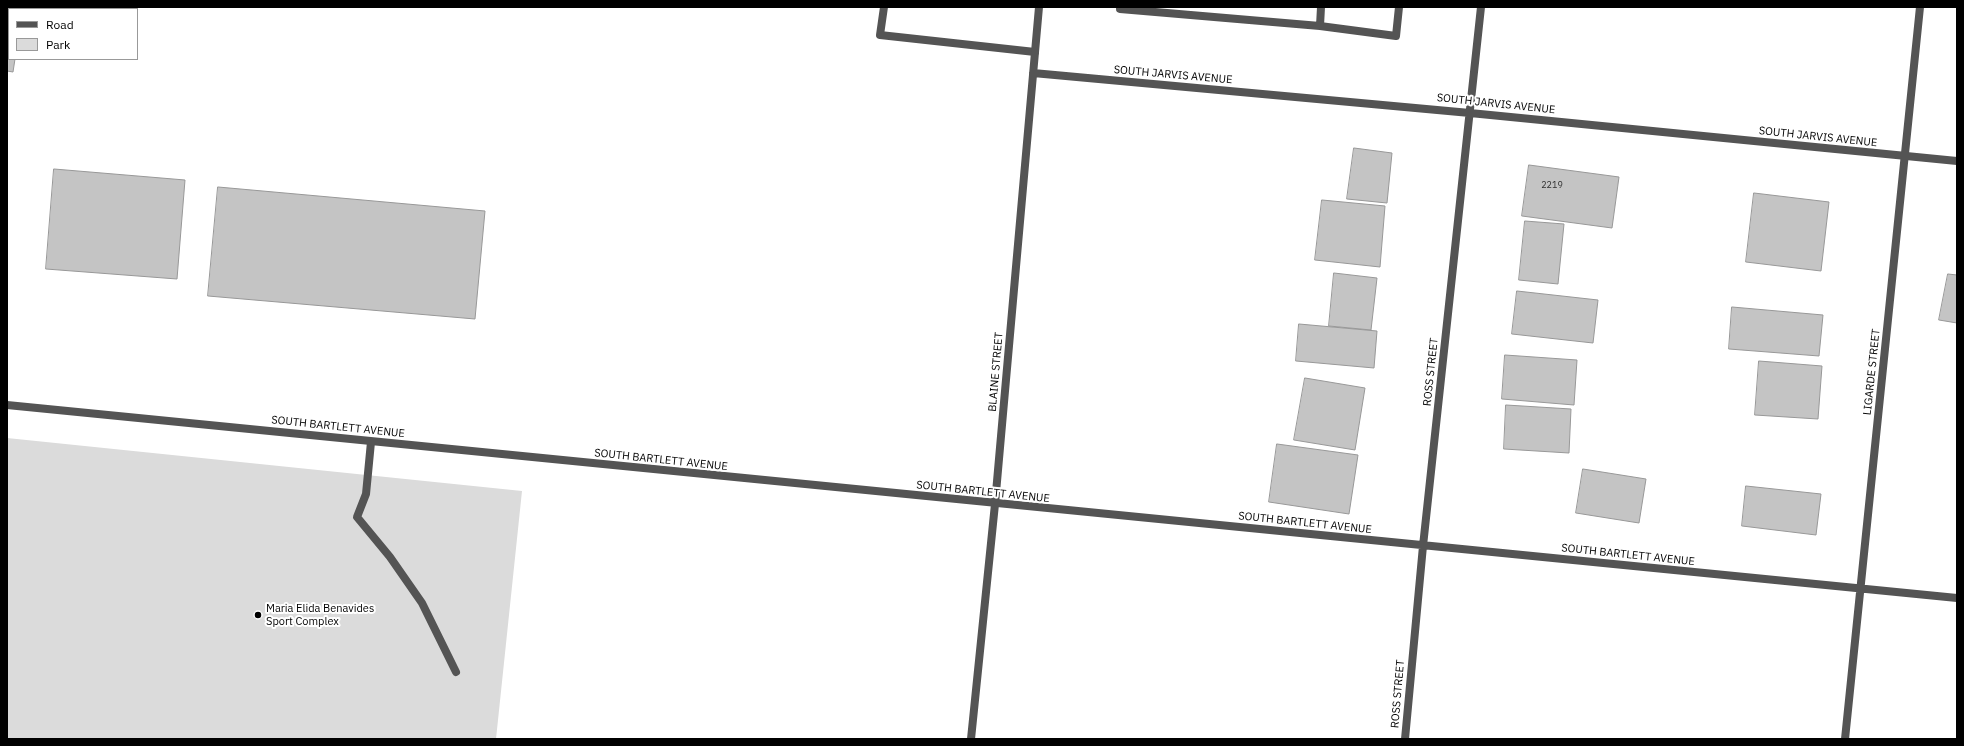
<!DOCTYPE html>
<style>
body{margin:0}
#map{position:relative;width:1964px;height:746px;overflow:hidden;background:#fff;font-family:"IBM Plex Sans",sans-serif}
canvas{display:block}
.frame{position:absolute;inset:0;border:8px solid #000;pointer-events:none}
.legend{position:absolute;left:8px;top:8px;width:130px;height:52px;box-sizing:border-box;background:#fff;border:1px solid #999;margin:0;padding:5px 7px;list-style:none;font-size:12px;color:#000}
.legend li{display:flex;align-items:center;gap:8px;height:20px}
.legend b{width:20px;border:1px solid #999}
</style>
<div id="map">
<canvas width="1964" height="746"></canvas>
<div class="frame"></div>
<ul class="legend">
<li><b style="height:5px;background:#545454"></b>Road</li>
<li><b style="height:11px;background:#dbdbdb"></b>Park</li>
</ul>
</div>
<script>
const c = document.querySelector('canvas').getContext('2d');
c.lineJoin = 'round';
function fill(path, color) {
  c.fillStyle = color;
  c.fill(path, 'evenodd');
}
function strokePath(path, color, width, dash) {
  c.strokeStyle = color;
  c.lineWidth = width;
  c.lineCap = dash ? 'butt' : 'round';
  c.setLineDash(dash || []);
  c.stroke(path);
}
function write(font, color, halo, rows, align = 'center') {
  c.font = font + ' "IBM Plex Sans",sans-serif';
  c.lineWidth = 4;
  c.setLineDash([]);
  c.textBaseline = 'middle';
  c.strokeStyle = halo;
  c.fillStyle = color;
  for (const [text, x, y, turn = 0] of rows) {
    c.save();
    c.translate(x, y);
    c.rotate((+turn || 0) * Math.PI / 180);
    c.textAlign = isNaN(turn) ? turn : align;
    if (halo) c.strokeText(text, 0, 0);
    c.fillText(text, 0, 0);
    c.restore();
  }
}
fill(new Path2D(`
 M8,7H113L112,9H14Z
 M7,438L522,491L496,739H7Z`), '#dbdbdb');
const building = new Path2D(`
 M7,31H9V59H15L13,72L7,71Z
 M1354,148L1392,153L1387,203L1347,199Z
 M1529,165L1619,177L1612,228L1522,216Z
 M54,169L185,180L177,279L46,269Z
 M218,187L485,211L475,319L208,296Z
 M1754,193L1829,202L1821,271L1746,262Z
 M1322,200L1385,206L1380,267L1315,260Z
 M1525,221L1564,224L1558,284L1519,280Z
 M1334,273L1377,278L1371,330L1329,326Z
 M1948,274L1957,275V323L1939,320Z
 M1517,291L1598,300L1593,343L1512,334Z
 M1732,307L1823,315L1819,356L1729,349Z
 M1299,324L1377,331L1374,368L1296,361Z
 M1505,355L1577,360L1574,405L1502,399Z
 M1759,361L1822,366L1818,419L1755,415Z
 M1305,378L1365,388L1355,450L1294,440Z
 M1506,405L1571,409L1569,453L1504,449Z
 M1277,444L1358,455L1349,514L1269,502Z
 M1583,469L1646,479L1639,523L1576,513Z
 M1746,486L1821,494L1816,535L1742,526Z`);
fill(building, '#c4c4c4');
strokePath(building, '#989898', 1);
strokePath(new Path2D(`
 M884,7L880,35L1035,52
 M1120,7V9L1320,26
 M1321,7L1320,26L1396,36L1399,7
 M371,442L366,494L357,517L390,557L422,603L456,672`), '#545454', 8);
strokePath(new Path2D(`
 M1033,73L1470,113L1957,161
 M7,405L1957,598
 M971,739L995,504L1039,7
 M1405,739L1423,546L1481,7
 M1845,739L1920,7`), '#545454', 8);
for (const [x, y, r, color] of [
 [258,615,4,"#000"]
]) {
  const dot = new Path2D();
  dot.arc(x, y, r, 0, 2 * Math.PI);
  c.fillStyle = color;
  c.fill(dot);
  strokePath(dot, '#fff', 1.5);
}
write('9px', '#313131', null, [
 ["2219",1552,185]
]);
write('11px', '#000', '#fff', [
 ["SOUTH JARVIS AVENUE",1173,75,5],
 ["SOUTH JARVIS AVENUE",1496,104,6],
 ["SOUTH JARVIS AVENUE",1818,137,6],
 ["BLAINE STREET",996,372,-85],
 ["ROSS STREET",1431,372,-84],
 ["LIGARDE STREET",1872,372,-84],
 ["SOUTH BARTLETT AVENUE",338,427,6],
 ["SOUTH BARTLETT AVENUE",661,460,6],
 ["SOUTH BARTLETT AVENUE",983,492,6],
 ["SOUTH BARTLETT AVENUE",1305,523,6],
 ["SOUTH BARTLETT AVENUE",1628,555,6],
 ["ROSS STREET",1398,694,-85]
]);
write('11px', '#000', '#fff', [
 ["Maria Elida Benavides",266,609],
 ["Sport Complex",266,622]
], 'left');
</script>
